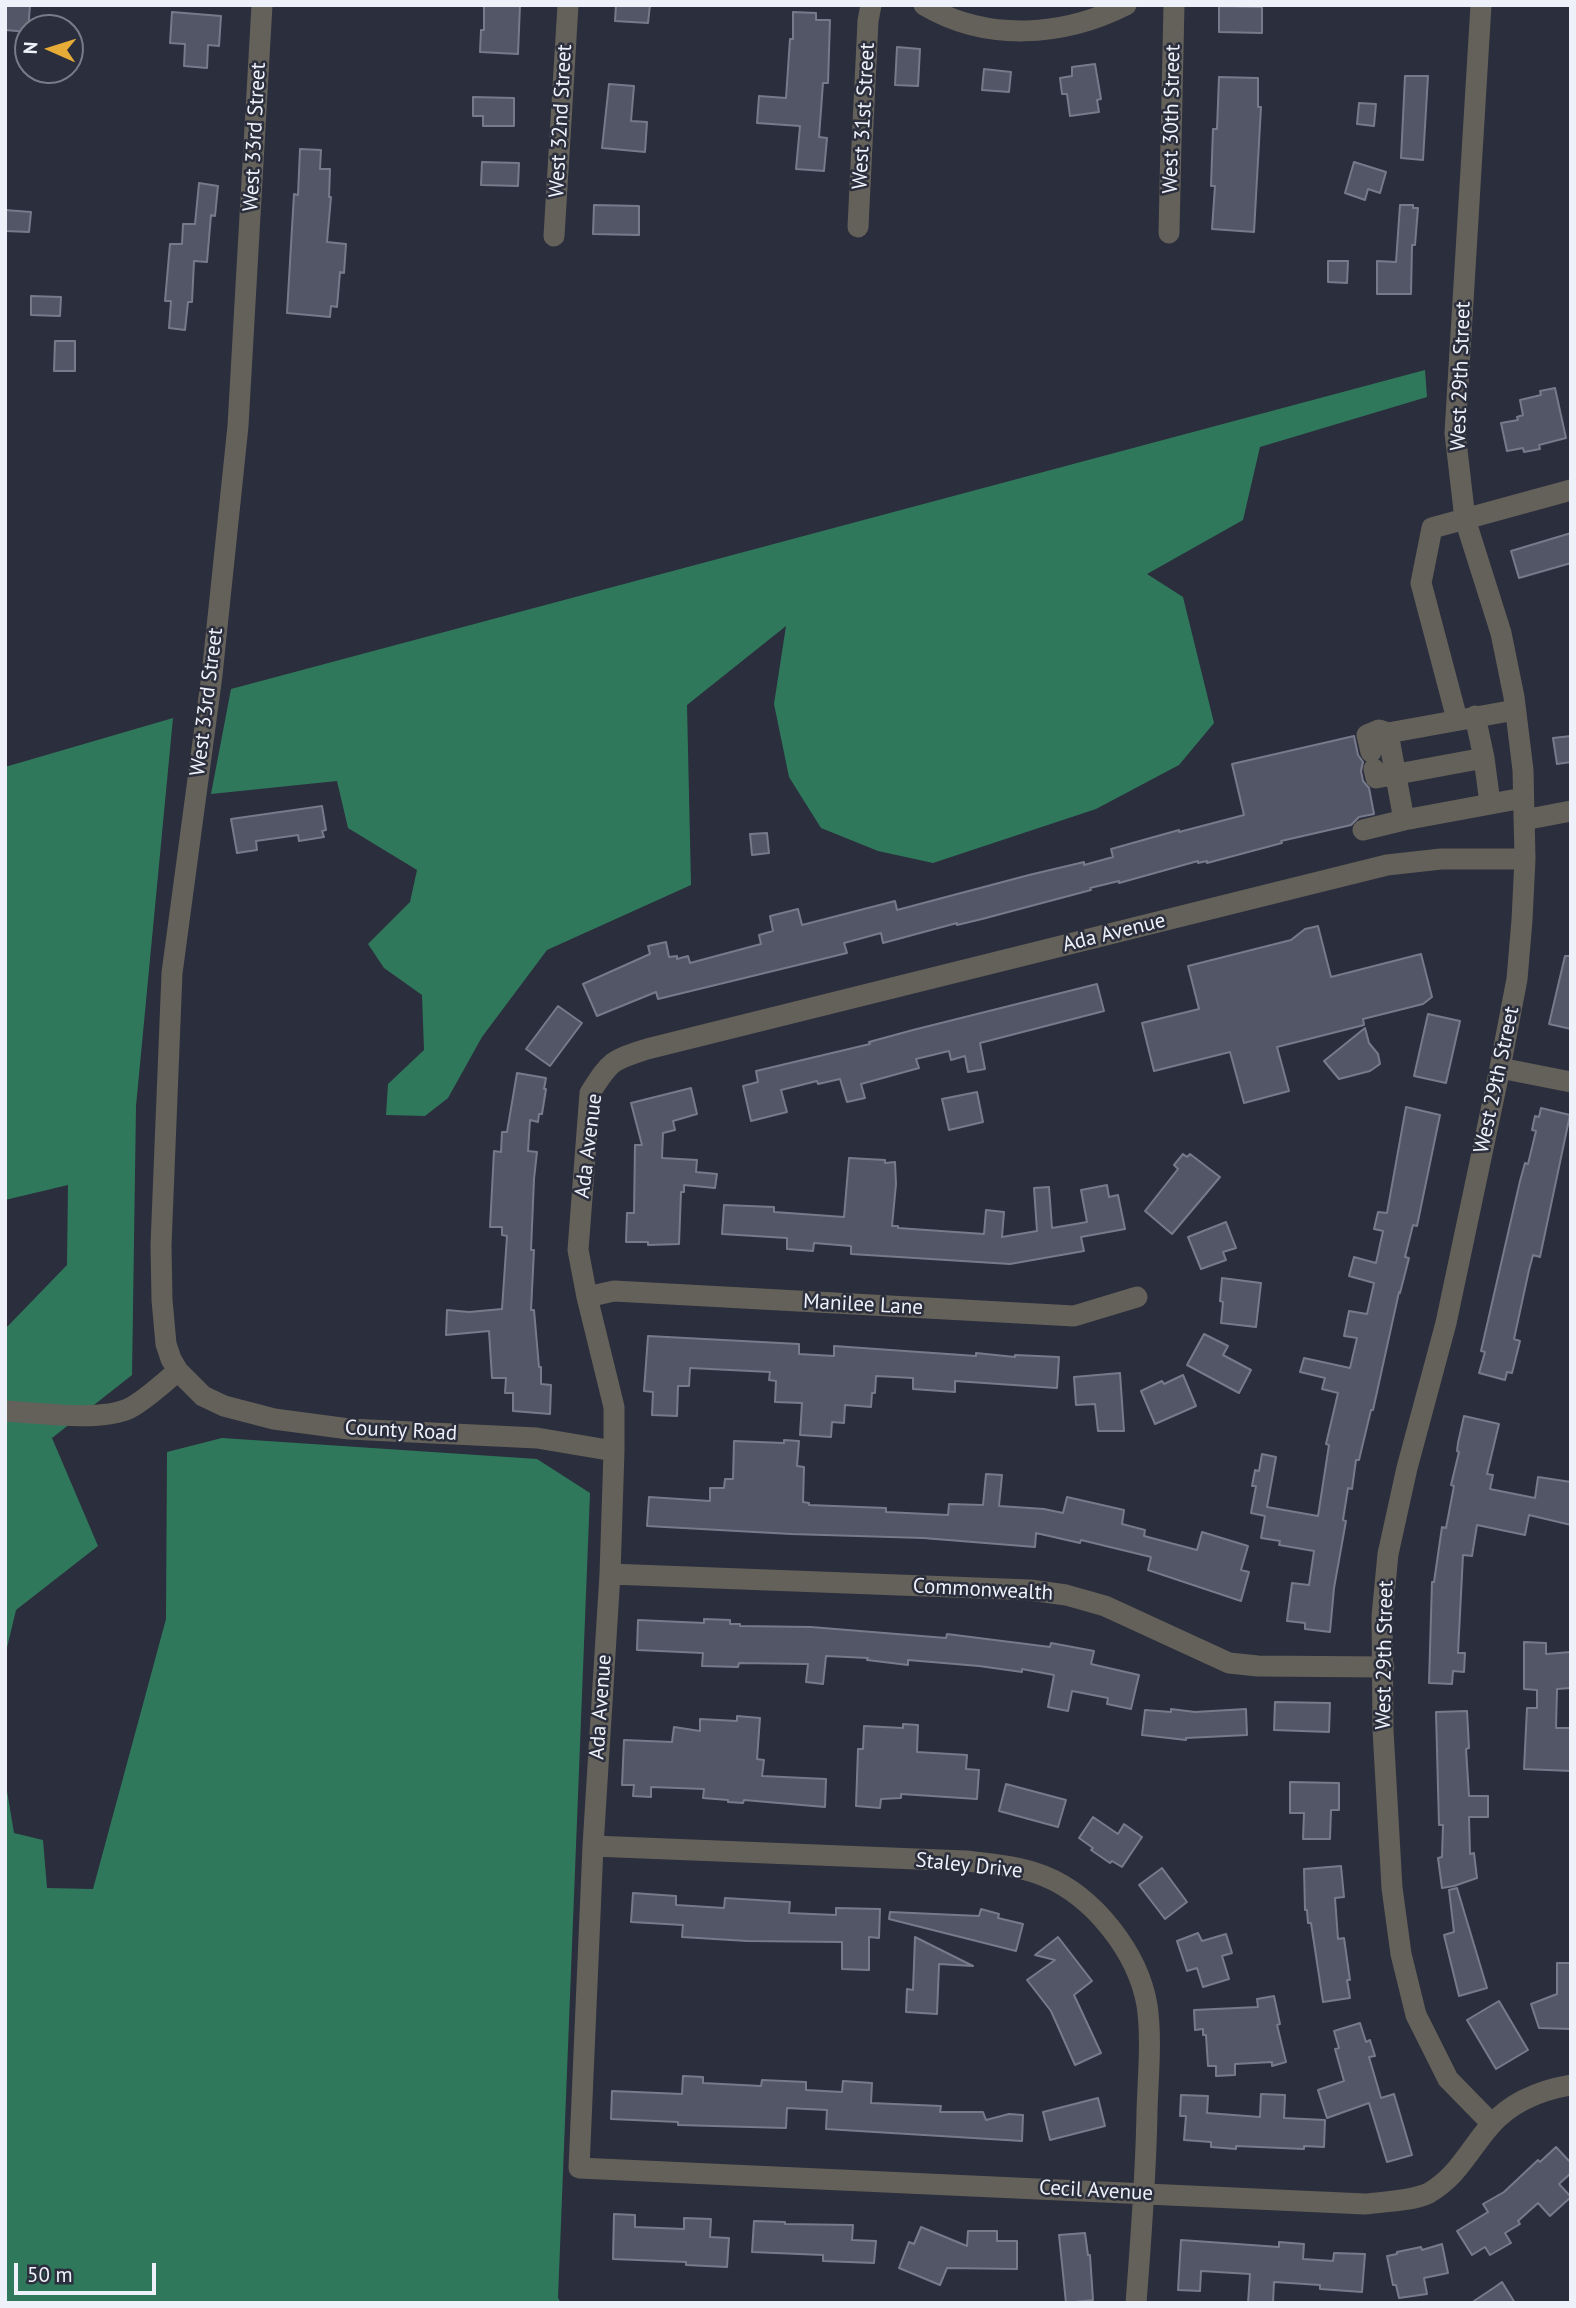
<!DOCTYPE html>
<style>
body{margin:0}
#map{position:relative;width:1576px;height:2308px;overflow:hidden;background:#2b2e3c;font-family:"PT Sans",sans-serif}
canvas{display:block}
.frame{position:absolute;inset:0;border:7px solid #eff1fa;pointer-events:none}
.north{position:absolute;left:14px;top:14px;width:70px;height:70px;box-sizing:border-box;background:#2b2e3c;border:2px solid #797c88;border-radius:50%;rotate:273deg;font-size:19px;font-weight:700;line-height:28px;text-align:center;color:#eff1fa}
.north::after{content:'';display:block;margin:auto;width:24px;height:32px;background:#e7ac37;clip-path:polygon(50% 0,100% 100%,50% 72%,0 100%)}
.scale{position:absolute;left:14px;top:2263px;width:142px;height:32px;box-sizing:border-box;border:4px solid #eff1fa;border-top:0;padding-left:9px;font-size:21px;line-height:24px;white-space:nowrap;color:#eff1fa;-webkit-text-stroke:5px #2b2e3c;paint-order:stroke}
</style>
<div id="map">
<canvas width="1576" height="2308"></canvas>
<div class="frame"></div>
<div class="north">N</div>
<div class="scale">50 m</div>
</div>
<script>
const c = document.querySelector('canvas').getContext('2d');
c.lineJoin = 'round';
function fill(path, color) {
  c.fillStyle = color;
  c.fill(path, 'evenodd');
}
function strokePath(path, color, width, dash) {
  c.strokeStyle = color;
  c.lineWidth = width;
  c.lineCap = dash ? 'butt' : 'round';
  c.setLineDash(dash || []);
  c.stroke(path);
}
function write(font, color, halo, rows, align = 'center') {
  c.font = font + ' "PT Sans",sans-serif';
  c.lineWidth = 5;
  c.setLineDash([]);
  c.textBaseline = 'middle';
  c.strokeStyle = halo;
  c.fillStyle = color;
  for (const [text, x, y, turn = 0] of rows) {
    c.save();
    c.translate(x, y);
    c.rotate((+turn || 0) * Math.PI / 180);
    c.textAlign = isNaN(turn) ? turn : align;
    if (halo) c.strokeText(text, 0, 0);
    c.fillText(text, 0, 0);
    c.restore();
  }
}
fill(new Path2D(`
 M1425,370L1427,397L1260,447L1243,520L1147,574L1183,597L1214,723L1179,765L1096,809L933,863L878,851L821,828L789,777L774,704L786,626L687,705L691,885L547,950L482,1037L448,1098L425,1116L386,1115L388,1084L424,1050L422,995L384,968L368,944L410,902L417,870L348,828L337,781L211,794L231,689Z
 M173,718L136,1106L132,1375L52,1438L98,1546L16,1610L5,1656V1329L67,1265L68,1185L5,1200V767Z
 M222,1438L537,1459L590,1493L558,2298L561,2303H5V1779L14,1833L43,1840L47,1888L93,1889L166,1619L167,1452Z`), '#30785c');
const building = new Path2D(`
 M5,5H30L28,32L5,30Z
 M484,5H520L518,54L480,52L481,30H484Z
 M616,5H650L648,23L615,21Z
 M1219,6L1262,7V33L1219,32Z
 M172,12L221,16L219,46L208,45L207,68L184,66L185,44L170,43Z
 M793,12L816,13V20H830L828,83H823L819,137L827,138L824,171L796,169L800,126L757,123L759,96L786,98L790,39H793Z
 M897,47L920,49L918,86L895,85Z
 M1095,64L1101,99L1097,100L1099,112L1070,116L1067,94H1062L1060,78L1072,76V67Z
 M984,69L1011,72L1009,92L982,90Z
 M1405,76H1428L1423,160L1401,158Z
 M1219,77L1258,78V107H1261L1254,232L1212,229L1215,186H1211L1213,129H1217Z
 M609,84L634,86L631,121L647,122L645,152L602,148Z
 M473,97L514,98V126H483V116H473Z
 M1359,103L1376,104L1374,126L1357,124Z
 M300,149L321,150L320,169H330L329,197H331L327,242L346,244L344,273L340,272L337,307L331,306L330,317L287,313L294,194L298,195Z
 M482,162L519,163L518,186L481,185Z
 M1354,162L1386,172L1380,193L1368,189L1365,200L1345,193Z
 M199,183L218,186L215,216L211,215L207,262L194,261L192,302H188L185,330L169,328L171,301H165L170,244H182L183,224H195Z
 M594,205L639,206V235L593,234Z
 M1400,205H1413V208H1418L1415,245H1412L1411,294H1377V261L1396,262Z
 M5,210L31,212L29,232L5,231Z
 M1328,261H1348L1347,283L1328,282Z
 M31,296L61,297L60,316L31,315Z
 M55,341H75V371H54Z
 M1555,388L1566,438L1539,445L1540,449L1524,452L1523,448L1507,451L1501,423L1518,420L1517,417L1523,415L1520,400L1541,395L1540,391Z
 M1571,533V563L1519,578L1511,551Z
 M1354,736L1358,755L1363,762L1361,771L1363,781L1369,788L1374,814L1359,817L1351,825L1281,841L1282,843L1207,863V861L1198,863V861L1119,883V881L1090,888L1091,890L982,919L957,925V923L883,943L881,933L844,943L847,953L658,999L656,992L597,1016L583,984L650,954L648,946L666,942L669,957L677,956V959L688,956L690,963L761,944L759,935L773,931L770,916L798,909L802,925L895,901L897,910L1029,875L1084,862V865L1113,857L1111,849L1179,830V832L1244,815L1232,764Z
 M1571,736V762L1557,764L1553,738Z
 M322,806L326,830L322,831L324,837L299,841L298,835L256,841L257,850L237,853L231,819Z
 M767,833L769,853L752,855L750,834Z
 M1318,926L1331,977L1421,954L1432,997L1423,1004L1363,1019L1364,1025L1277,1047L1289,1091L1244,1103L1230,1052L1154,1071L1142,1023L1199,1009L1188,966L1291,940L1305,929Z
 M1565,956H1571V1029L1549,1024Z
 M1097,984L1104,1011L980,1043L985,1069L968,1072L965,1056L951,1060L949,1051L916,1059L919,1068L861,1084L865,1098L847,1102L840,1079L818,1084L817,1081L781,1090L787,1112L751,1121L743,1086L758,1082L756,1071L870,1044L869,1042L913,1030Z
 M558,1006L582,1023L550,1066L526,1049Z
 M1428,1014L1460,1021L1446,1083L1414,1076Z
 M1365,1028L1369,1043L1378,1054L1380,1064L1370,1071L1339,1079L1324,1061Z
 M517,1073L546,1078L544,1089H546L542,1114H539L538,1122L530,1120L528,1151L537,1152L534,1179L531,1250H534L531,1310H534L539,1367H541V1384L551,1385L550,1414L513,1411V1393H505L506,1378H492L489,1331L446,1335L447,1310L469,1312L502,1309L507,1236L502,1235V1227H490L494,1151L501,1152L502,1132H507Z
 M691,1088L697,1114L673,1121L675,1130L663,1133L662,1158L697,1160L696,1172L717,1174L715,1188L684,1185V1192H681L679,1244L648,1245V1242H626L627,1213H634L635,1145H642L631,1103Z
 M977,1092L983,1122L949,1130L942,1099Z
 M1406,1107L1440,1115L1417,1226L1413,1225L1405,1257L1409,1258L1400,1293L1399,1292L1373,1410H1371L1359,1460H1356L1352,1489L1348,1488L1343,1520L1346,1521L1334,1588L1330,1632L1305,1629V1623L1287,1621L1292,1583L1309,1585L1314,1551L1279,1545L1280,1541L1261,1538L1265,1516L1251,1513L1256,1486H1252L1255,1470L1259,1471L1262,1454L1276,1457L1267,1507L1318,1516L1329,1445L1326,1444L1338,1393L1322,1389L1325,1378L1300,1372L1304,1358L1350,1368L1357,1338L1344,1336L1349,1311L1367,1314L1374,1283L1349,1276L1354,1257L1376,1263L1383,1231L1374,1229L1378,1212L1387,1213Z
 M1541,1108L1570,1115L1540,1257L1533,1255L1529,1270L1514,1339L1520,1341L1512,1373L1507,1372L1505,1380L1479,1373L1485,1352L1481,1351L1520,1181L1525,1163L1528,1164L1536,1131L1532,1130L1535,1116L1539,1117Z
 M1183,1154L1187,1157L1190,1154L1220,1177L1172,1234L1145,1211L1178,1169L1174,1165Z
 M849,1158L885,1160V1163L895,1162L896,1184L892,1226H898V1228L984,1234L986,1210L1004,1212L1002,1237L1037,1231L1034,1188L1049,1187L1052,1228L1087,1222L1081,1190L1107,1185L1109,1197L1118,1195L1125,1229L1081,1237L1084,1251L1010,1264L851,1254V1246L814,1243L813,1251L787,1249V1238L722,1234L724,1205L774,1207V1212L844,1217Z
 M1226,1222L1236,1248L1223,1252L1226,1260L1201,1269L1188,1237Z
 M1222,1278L1261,1283L1256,1327L1221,1323L1223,1302L1220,1301Z
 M1204,1334L1228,1346L1223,1355L1251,1370L1239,1393L1187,1365Z
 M648,1336L799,1344V1354L834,1356V1346L976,1356V1353L1015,1357V1355L1059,1357L1057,1388L955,1381V1392L913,1389V1378L876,1376L875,1393H872L871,1407L845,1405L844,1423L832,1422L831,1437L800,1435L802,1403L775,1402L776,1381L769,1380L770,1372L690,1368L689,1386H678L677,1416L652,1415L653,1392L644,1391Z
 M1120,1373L1124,1431H1098L1095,1404L1076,1405L1074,1377Z
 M1183,1375L1196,1406L1155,1424L1141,1391L1162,1381L1164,1384Z
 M1464,1416L1499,1424L1487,1474L1493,1475L1490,1489L1535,1498L1538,1477L1571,1482V1525L1529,1515L1525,1535L1477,1525L1472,1556L1463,1555L1458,1653H1465L1464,1672L1453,1671L1452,1684L1429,1683L1432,1582H1434L1442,1527L1446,1528L1454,1486L1451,1485L1459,1452L1457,1451L1458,1443Z
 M784,1440L799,1441L797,1466L804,1467L803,1502L809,1503V1505L886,1508V1512L948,1515L949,1504L983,1505L986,1474L1002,1475L999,1506L1044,1509L1063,1513L1067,1497L1124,1510L1122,1524L1145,1530L1144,1536L1197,1550L1202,1532L1248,1546L1241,1570L1249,1572L1241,1601L1148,1570L1151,1557L1081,1540L1080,1543L1036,1533L1035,1547L923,1538L791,1534L647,1526L649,1497L710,1501V1488H724L725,1479H733L734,1441L784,1443Z
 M704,1619L730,1620V1624H740V1626L811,1627L946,1638L947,1634L1050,1647L1051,1643L1094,1651L1091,1664L1139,1675L1131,1709L1107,1704L1108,1698L1072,1691L1068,1711L1048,1707L1054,1675L1022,1669V1672L979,1666L908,1660V1665L867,1660L868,1658L826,1656L823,1684L806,1682L808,1664L739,1663L738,1667L702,1666L703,1653L637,1650L638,1620L704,1623Z
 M1524,1642L1546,1643V1654L1571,1652V1688L1557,1689L1556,1728H1571V1771L1524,1769L1527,1708H1537V1690L1524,1689Z
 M1275,1702L1330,1703L1329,1732L1274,1730Z
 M1171,1709L1195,1712L1246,1709L1247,1735L1186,1738V1740L1142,1735L1145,1710L1171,1712Z
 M1467,1711L1469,1748L1466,1749L1469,1796H1488V1817H1469L1470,1854L1474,1853L1477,1878L1454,1886L1442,1888L1438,1858L1442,1857L1443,1825H1439L1436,1712Z
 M737,1716L760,1718L757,1759L764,1760L762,1776L826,1779L825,1807L744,1800L743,1803L728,1802V1800L703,1798L704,1789L651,1787V1797L633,1796L634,1785H622L624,1740L672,1742L674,1727L700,1731V1719L737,1721Z
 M903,1724L918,1725L917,1752L967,1755L966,1769L979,1770L977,1799L901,1794V1798L881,1799L880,1808L856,1806L858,1749H863L864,1726L903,1728Z
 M1290,1782L1339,1783V1810H1331L1330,1839H1303L1304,1813H1290Z
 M1006,1784L1066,1800L1058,1827L999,1811Z
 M1093,1817L1118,1834L1124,1824L1142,1837L1122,1867L1112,1861L1110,1863L1091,1850L1093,1848L1079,1838Z
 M1341,1866L1344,1897L1335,1898L1338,1939L1344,1938L1350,1980H1347L1350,1998L1323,2002L1311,1923H1308L1307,1910H1305L1304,1869Z
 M1162,1868L1187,1902L1165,1919L1139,1885Z
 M1457,1888L1487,1988L1459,1996L1444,1935L1454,1932L1449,1890Z
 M633,1893L676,1896V1905L724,1908L725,1898L790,1902L789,1913L836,1915V1908L880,1909L879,1938L869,1937V1970L842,1969V1942L747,1941L682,1937L683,1925L631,1922Z
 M981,1909L999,1914L998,1918L1023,1924L1016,1951L889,1919L890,1912L979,1916Z
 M1198,1933L1202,1941L1226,1934L1232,1953L1222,1956L1229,1979L1203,1987L1197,1968L1187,1971L1177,1941Z
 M915,1937L973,1966L939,1964L937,2014L906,2012L907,1989L913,1990Z
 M1058,1937L1092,1981L1074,1995L1101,2053L1075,2065L1051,2011L1027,1980L1055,1960L1035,1955Z
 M1557,1963H1571V2029L1539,2028L1531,2004L1557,1994Z
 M1274,1996L1280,2024L1277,2025L1286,2062L1272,2066V2062L1235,2064V2075L1216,2076V2066H1208L1206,2035H1203V2029L1195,2030L1194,2010L1258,2007L1257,1999Z
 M1499,2001L1528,2050L1496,2069L1467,2020Z
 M1360,2023L1366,2042L1370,2040L1375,2056L1369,2057L1381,2098L1394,2094L1412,2155L1387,2162L1369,2103L1327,2118L1318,2090L1344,2081L1335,2049L1339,2048L1334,2031Z
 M683,2076L703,2077V2083L761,2086L762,2080L806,2082V2090L842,2092L843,2081L872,2083L871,2103L941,2106L940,2112H983L986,2120L1009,2114L1023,2115L1022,2141L826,2129L827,2110L787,2108L786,2128L678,2125V2122L611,2119L612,2091L682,2094Z
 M1261,2094L1285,2095L1284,2118L1325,2120L1324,2147L1304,2146V2149L1236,2146V2149L1211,2147V2142L1184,2140L1186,2116H1180L1181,2095L1208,2096L1207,2113L1260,2117Z
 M1098,2098L1105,2126L1050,2140L1043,2112Z
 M1556,2147L1571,2163V2173L1559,2184L1571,2197L1550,2216L1538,2203L1518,2221L1520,2224L1505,2233L1511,2243L1490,2255L1485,2247L1472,2255L1457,2231L1488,2212L1483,2204L1504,2192L1538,2160L1540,2162Z
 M614,2214L635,2215V2227L684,2229V2218L711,2219L710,2237L729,2238L727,2267L686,2265V2262L613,2259Z
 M754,2221L785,2222V2224L853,2225L852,2240L876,2241L874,2263L823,2261V2255L752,2252Z
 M921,2227L967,2246L968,2231H997V2241H1017V2269L947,2268L940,2285L899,2268L909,2242L914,2244Z
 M1085,2233L1088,2255H1090L1093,2300L1066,2303L1059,2235Z
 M1181,2240L1279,2247V2242L1304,2244L1303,2259L1333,2261L1334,2253L1365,2254L1362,2292L1320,2289V2285L1274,2282L1273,2303H1248L1250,2274L1201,2271L1200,2291L1178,2290Z
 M1442,2244L1448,2273L1424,2278L1427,2294L1399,2298L1396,2285H1393L1387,2256L1397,2254V2252L1421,2247L1422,2250Z
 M1502,2282L1515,2303H1471L1495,2287Z`);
fill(building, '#535666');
strokePath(building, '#777a8b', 2);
strokePath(new Path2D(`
 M262,5L238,426L212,675L172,973L161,1245L162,1300L166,1344L171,1359L178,1371L203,1396L224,1406L274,1419L349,1429L537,1438L614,1451
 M924,5C986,42 1063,37 1126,5
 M1481,5L1455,433L1465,519L1501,633L1514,697L1523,770L1525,859L1522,920L1517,979L1500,1068L1446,1323L1407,1468L1388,1554L1382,1616L1383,1730L1392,1888L1401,1954L1416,2015L1448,2079L1492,2124
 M858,227L868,21L871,5
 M1169,233L1174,5
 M554,236L568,5
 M1515,710L1388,733L1404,820L1523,798
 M1475,716L1484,758L1490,803
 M1457,719L1421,583L1432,528L1571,490
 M1371,752L1367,735L1379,730L1388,733
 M1374,769L1376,778L1484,758
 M1524,820L1571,811
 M1363,830L1404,820
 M1525,859H1441L1387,865L647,1049C612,1060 610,1061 590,1093L578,1250L587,1297L614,1407V1451L610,1574L593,1846L579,2168L1365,2204C1383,2202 1413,2201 1429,2193C1458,2176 1469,2150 1490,2126C1511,2102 1541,2090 1571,2085
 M1500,1068L1571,1082
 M587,1297L614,1291L1074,1316L1137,1297
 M5,1411C38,1413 102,1422 130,1408C147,1399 163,1383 178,1371
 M610,1574L1030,1590L1066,1595L1105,1606L1229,1663L1258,1666L1384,1667
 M593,1846L966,1861C993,1864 1019,1866 1044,1876C1094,1896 1138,1953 1147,2005C1152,2039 1148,2077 1147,2111C1146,2176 1141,2239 1136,2303`), '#64615a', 21);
write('21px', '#eff1fa', '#2b2e3c', [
 ["West 31st Street",864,116,-87],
 ["West 30th Street",1172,119,-89],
 ["West 32nd Street",561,121,-87],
 ["West 33rd Street",255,137,-87],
 ["West 29th Street",1461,376,-88],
 ["West 33rd Street",207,702,-83],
 ["Ada Avenue",1114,933,-14],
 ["West 29th Street",1497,1080,-78],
 ["Ada Avenue",589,1146,-83],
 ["Manilee Lane",863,1305,3],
 ["County Road",401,1431,3],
 ["Commonwealth",983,1590,3],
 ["West 29th Street",1385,1655,-89],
 ["Ada Avenue",601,1707,-86],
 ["Staley Drive",969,1866,6],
 ["Cecil Avenue",1096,2191,3]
]);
</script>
